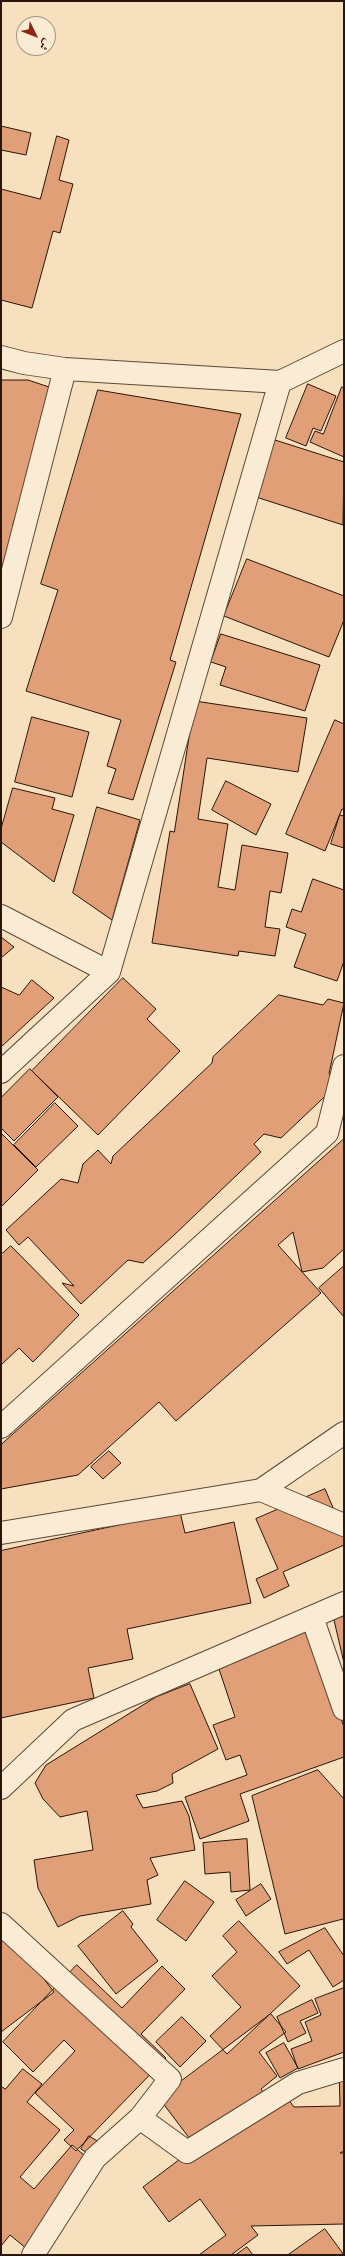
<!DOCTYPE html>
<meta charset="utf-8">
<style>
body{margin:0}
#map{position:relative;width:345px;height:2256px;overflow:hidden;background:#f7e0be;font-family:Vollkorn,Amiri,serif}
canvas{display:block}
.frame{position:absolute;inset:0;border:2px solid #291509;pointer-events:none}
.north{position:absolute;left:16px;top:16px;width:40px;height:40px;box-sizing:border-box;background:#faebd5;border:1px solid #a69583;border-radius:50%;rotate:133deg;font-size:11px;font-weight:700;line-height:16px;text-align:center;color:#291509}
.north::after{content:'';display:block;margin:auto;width:14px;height:18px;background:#8f2418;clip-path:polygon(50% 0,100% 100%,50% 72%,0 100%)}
</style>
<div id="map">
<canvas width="345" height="2256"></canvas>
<div class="frame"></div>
<div class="north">ش</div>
</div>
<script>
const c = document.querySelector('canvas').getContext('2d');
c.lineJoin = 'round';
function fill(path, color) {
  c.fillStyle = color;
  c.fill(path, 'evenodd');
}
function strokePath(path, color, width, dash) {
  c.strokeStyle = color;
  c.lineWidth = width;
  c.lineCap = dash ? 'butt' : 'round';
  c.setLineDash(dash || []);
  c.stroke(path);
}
const building = new Path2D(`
 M1,126L31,133L26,155L1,150Z
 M57,136L69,140L59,180L73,184L60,233L53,231L32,308L1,300V189L40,199Z
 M1,380H28L49,387V414L13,524V541L1,597Z
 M308,384L336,396L321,431L313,428L306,446L286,438Z
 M342,387L344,388V457L310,442L315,431L323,434Z
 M98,390L241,414L170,660L176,662L133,800L108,793L116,769L107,766L121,720L26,691L58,590L41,584Z
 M275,440L344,462L343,525L256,497Z
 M247,559L344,596V620L329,657L224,616Z
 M221,634L320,665L305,711L220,685L226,667L211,662Z
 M195,701L307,718L298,772L207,758L198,819L228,824L218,887L235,890L242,845L288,853L281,893L270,891L265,927L280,929L275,956L239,951L238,956L152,943L170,831L174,832Z
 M32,717L89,732L72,797L15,782Z
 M335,720L344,724V810L342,809L325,851L286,834Z
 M226,781L271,804L256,835L212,810Z
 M13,788L55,798L52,809L74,815L54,882L1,842V829Z
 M97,807L140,820L112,920L73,893Z
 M340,815L344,816V848L331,844Z
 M313,879L344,890V961L337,981L294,967L306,934L286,927L292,909L301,912Z
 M1,937L14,947L1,958Z
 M123,978L156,1009L147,1019L180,1051L98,1135L32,1071Z
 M32,980L54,998L1,1047V987L19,995Z
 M279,995L323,1005L328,999L344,1003L329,1074L338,1084L281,1138L264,1134L254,1144L261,1152L172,1237L143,1263L128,1260L81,1304L62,1283L74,1286L28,1237L19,1245L6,1230L61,1179L78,1183L83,1164L98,1150L111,1164L113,1156L212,1063L213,1057Z
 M30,1069L58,1097L14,1141L1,1128V1098Z
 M55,1103L78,1126L36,1167L14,1145Z
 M1,1133L38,1170L1,1207Z
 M344,1139V1249L323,1268L302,1272L293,1232L278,1245L321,1293L176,1421L159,1402L78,1475L1,1489V1445Z
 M11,1246L79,1315L33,1362L19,1348L1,1365V1255Z
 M344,1266V1317L319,1288Z
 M109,1451L121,1463L103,1479L91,1467Z
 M325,1489L344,1533V1545L283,1572L289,1586L264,1598L256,1579L278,1569L256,1519Z
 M180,1512L185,1533L234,1522L251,1603L127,1629L133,1659L88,1668L94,1698L1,1718V1551Z
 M344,1616V1663L334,1620Z
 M309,1630L344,1727V1757L240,1794L249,1821L200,1839L185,1797L247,1775L240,1755L226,1760L213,1725L235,1717L218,1666Z
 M190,1684L218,1749L172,1774L173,1783L157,1791L136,1795L143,1808L182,1801L189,1816L195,1850L150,1858L158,1875L147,1880L151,1904L80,1916L58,1927L38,1888L34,1860L93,1850L87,1811L60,1817L43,1799L35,1783L46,1765L156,1697Z
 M318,1770L344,1799V1924L343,1919L285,1934L252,1796Z
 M247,1839L250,1890L231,1892L230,1872L205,1874L203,1843Z
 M185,1881L214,1902L186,1941L157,1920Z
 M261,1884L271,1899L246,1916L236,1900Z
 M123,1911L133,1924L131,1927L158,1961L116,1994L78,1946Z
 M239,1921L300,1986L227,2054L210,2036L241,2007L212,1976L237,1952L223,1936Z
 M3,1926L54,1992L1,2032V1928Z
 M325,1928L344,1956V1980L333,1987L309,1950L287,1964L279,1952Z
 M77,1965L122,2008L162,1966L185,1989L141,2034L166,2058L76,2151L64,2140L74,2130L35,2093L75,2051L64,2040L33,2072L3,2042Z
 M344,1988V2052L298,2069L291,2049L312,2041L305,2022L321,2015L315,1999Z
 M312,2000L318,2013L300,2021L306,2033L288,2042L277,2017Z
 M271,2014L286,2032L259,2052L277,2076L261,2089L273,2105L285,2095L294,2107L340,2106L339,2069H344V2151L340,2153H344V2224L251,2226L258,2235L231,2255H199L226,2235L200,2199L169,2222L143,2187L196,2147L159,2098Z
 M182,2017L206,2041L180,2067L156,2042Z
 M284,2043L298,2068L280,2078L266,2053Z
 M23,2069L42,2084L27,2102L60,2130L20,2177L34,2189L72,2145L97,2166L27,2249L10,2235L1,2246V2086L5,2089Z
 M89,2136L104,2145L95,2158L81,2149Z
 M325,2229L344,2255H288Z
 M247,2247L253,2255H236Z`);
fill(building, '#e19f78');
strokePath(building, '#291509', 1);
const minor = new Path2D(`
 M1,357L24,363L65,369L280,382L344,351
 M1,617L65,369
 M1,916L109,972
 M1,1072L109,972L280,382
 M1,1427L327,1133L344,1066
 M261,1490L344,1433
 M1,1533L261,1490L344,1525
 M312,1617L344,1709
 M1,1788L73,1720L344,1603
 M1,1924L170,2079L140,2118L95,2158L33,2255
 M140,2118L187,2152L298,2083L344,2069`);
strokePath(minor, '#5c4836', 24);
strokePath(minor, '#faebd5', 22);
</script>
